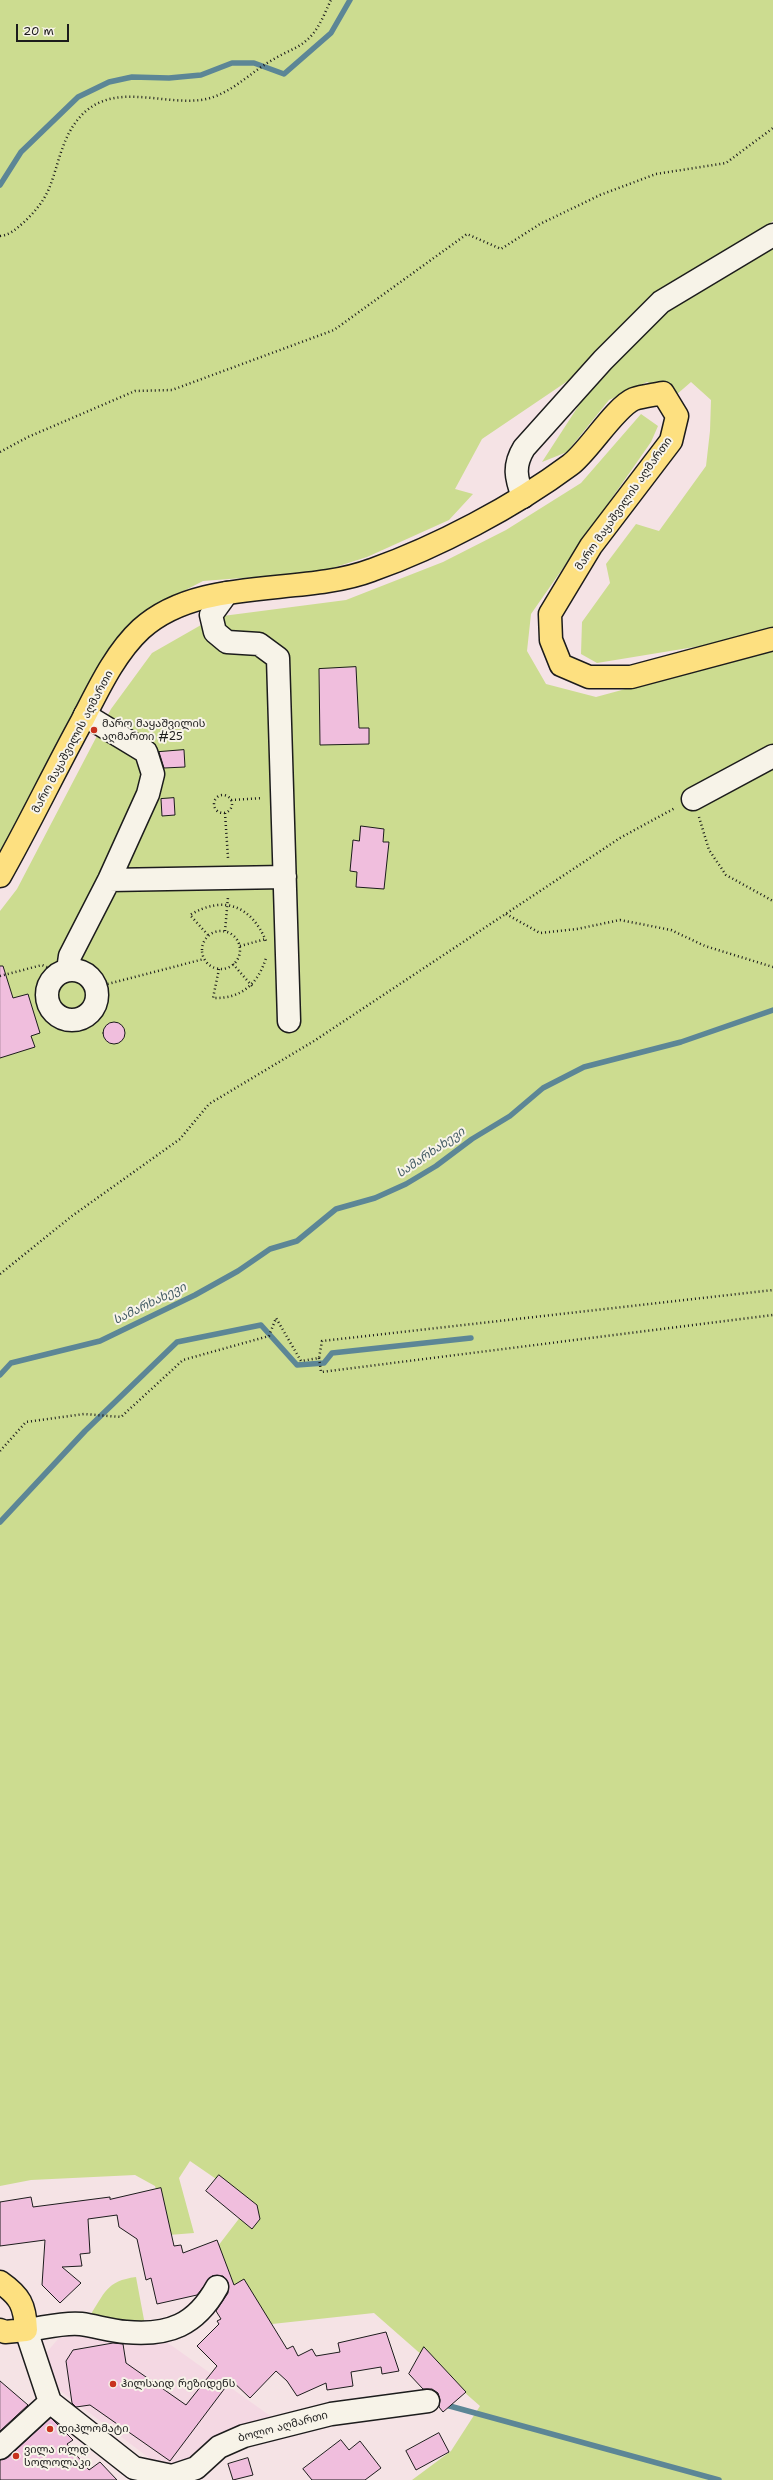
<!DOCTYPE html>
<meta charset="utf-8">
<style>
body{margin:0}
#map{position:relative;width:773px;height:2480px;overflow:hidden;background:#f5e3e5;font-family:"Shantell Sans",sans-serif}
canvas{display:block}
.scale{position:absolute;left:16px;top:24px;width:53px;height:18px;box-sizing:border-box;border:2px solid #1c1c1c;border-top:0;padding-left:5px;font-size:12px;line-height:14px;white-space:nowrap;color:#1c1c1c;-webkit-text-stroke:3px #f7f3e8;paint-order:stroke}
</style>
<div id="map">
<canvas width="773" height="2480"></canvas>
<div class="scale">20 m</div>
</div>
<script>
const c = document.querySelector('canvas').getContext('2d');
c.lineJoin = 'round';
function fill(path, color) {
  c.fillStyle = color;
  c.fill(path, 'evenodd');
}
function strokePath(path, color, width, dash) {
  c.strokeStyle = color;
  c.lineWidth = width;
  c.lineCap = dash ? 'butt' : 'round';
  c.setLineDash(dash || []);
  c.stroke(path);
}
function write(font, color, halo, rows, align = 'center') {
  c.font = font + ' "Shantell Sans","Noto Sans Georgian",sans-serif';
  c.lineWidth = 4;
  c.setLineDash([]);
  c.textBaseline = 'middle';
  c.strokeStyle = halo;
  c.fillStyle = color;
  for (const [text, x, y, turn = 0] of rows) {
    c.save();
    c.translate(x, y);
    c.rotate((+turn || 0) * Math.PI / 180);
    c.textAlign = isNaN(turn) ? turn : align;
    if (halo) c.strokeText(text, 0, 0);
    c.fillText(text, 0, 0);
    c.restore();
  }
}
fill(new Path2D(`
 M69,2333L161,2338L276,2420L165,2470L54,2386L49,2373L46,2353L58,2339Z`), '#f4d8e3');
fill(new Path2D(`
 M0,0H773V221L752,238L661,289L584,370L482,439L455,489L473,494L449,520L367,557L320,572L203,581L174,596L134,627L0,864Z
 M773,244V629L725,642L597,663L581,654L582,622L610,583L606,564L636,524L659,531L706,466L710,431L711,400L691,382L676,395L647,382L609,400L567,452L542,462L592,385L670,302Z
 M641,414L658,426L651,442L531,614L527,651L546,684L596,697L773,649V2480H412L451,2451L480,2406L374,2313L272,2324L208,2259L251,2203L190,2161L179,2178L194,2233L169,2235L155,2186L135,2175L31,2180L0,2186V911L17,889L111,709L152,653L215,617L346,600L443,562L506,530L581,483Z
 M136,2277L145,2325L89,2317C105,2293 106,2281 136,2277Z`), '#ccdc90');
strokePath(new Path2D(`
 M0,185L21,152L78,97L109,82L132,77L169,78L201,75L232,63H254L284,74L331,33L350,0
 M0,1375L11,1363L100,1341L195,1295L238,1271L270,1249L297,1241L336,1209L375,1198L406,1184L436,1166L472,1139L510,1116L543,1088L584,1067L681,1042L773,1010
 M0,1522L85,1431L177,1342L261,1325L297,1365L324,1363L332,1353L471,1338
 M446,2405L719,2480`), '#5c8696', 5.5);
const building = new Path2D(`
 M356,667L359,728H369V744L320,745L319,669Z
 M184,750L185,767L164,768L159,752Z
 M174,798L175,815L162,816L161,799Z
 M361,826L384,829L383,842H389L384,889L356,887L357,872L350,871L353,840L359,841Z
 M0,966H3L13,998L28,994L40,1033L31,1036L35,1047L0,1058Z
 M103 1033a11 11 0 1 1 22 0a11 11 0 1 1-22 0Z
 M219,2175L257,2205L260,2219L252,2229L206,2191Z
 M161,2188L174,2246L181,2245L183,2253L217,2240L234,2285L244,2279L287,2349L293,2346L298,2356L312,2349L316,2356L340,2352L338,2343L386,2332L399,2371L382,2374L381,2367L351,2372L353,2386L327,2390L326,2383L297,2396L287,2381L276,2371L250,2398L231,2380L170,2461L90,2405L76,2407L72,2403L66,2361L73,2350L113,2343L123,2344L126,2363L186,2405L217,2366L197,2346L219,2324L217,2321L221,2319L216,2311L228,2293V2282L223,2276H212L197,2295L157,2304L151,2278L146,2280L137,2239L119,2227L117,2215L88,2219L90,2253L80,2254L82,2266L62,2267L81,2283L60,2303L42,2285L45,2240L0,2246V2202L31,2197L33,2207L110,2197V2199Z
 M424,2347L466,2392L443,2412L439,2407L440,2400L438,2393L432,2389H423L409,2374Z
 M0,2381L28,2405L0,2431Z
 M51,2418L73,2440L67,2444L89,2470L100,2462L117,2480H0V2460L8,2457Z
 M439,2433L449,2452L416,2470L406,2451Z
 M341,2440L349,2450L360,2441L381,2468L365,2480H312L303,2469Z
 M248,2458L253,2475L233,2480L228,2464Z`);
fill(building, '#f0bedd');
strokePath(building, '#1c1c1c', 1);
const minor = new Path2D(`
 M523,497C516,478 513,466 524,448L603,360L661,302L773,235
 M227,593L211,615L215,632L227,642L259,644L278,658L289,1021
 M693,799L773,756
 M109,880L285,877
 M68,970L70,956L109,880L148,794L153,774L146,752L85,715
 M47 995a25 25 0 1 1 50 0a25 25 0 1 1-50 0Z
 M217,2287C196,2325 169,2336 126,2332C111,2331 96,2326 81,2324C64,2322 43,2328 26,2330L50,2402L134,2468L172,2476L196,2468L219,2447L244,2436L331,2414L428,2401
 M0,2448L50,2402`);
const major = new Path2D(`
 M0,876C29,825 54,772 82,721C98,690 115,653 141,629C201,575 301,597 372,570C437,547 515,506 570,465C588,452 615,407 634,399C643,396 654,395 663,393L677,416L671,441L591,546L550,614L551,640L561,665L589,677H631L773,639
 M0,2282C20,2296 25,2305 26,2330L5,2332L0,2330`);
strokePath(minor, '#1c1c1c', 25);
strokePath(major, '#1c1c1c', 25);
strokePath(new Path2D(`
 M0,236C10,235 16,229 23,223C34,213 45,200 50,186C59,163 62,137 80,117C112,81 160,105 201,100C230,96 250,72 274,59C287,51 300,48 310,37C320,27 325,12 331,0
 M0,452L28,437L135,391L172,390L334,330L467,234L501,249L540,224L600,195L656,174L726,163L773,128
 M214 804a9 9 0 1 1 18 0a9 9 0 1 1-18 0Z
 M231,800L262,798
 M225,813L228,858
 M699,817L709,850L726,875L773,901
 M506,914L540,933L577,929L620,920L671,930L705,946L773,967
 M202 950a19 19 0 1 1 38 0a19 19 0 1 1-38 0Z
 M225,931L228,897
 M208,935L190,915C223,895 251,905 266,941
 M240,946L266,939
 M233,964L252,986
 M219,969L213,998C241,999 258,984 266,958
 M0,976L42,965L49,968
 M96,987L204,959
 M0,1274L72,1216L180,1139L209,1104L314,1041L620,838L675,808
 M319,1358L321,1372L773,1315
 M0,1451L26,1422L84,1414L121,1417L183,1360L269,1336L276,1318L301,1361L319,1358L322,1341L773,1290`), '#1c1c1c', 2.5, [1, 3]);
strokePath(minor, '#f7f3e8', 22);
strokePath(major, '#fde080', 22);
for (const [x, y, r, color] of [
 [94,730,4,"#c8321e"],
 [113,2384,4,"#c8321e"],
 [50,2429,4,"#c8321e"],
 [16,2456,4,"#c8321e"]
]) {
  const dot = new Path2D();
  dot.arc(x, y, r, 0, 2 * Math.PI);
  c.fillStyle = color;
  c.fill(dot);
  strokePath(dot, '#f7f3e8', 1.5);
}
write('11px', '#1c1c1c', '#f7f3e8', [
 ["მარო მაყაშვილის აღმართი",624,504,-55],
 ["მარო მაყაშვილის აღმართი",73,742,-62],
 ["ბოლო აღმართი",283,2427,-15]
]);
write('11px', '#1c1c1c', '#f7f3e8', [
 ["მარო მაყაშვილის",102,724],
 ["აღმართი #25",102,737],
 ["ჰილსაიდ რეზიდენს",121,2384],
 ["დიპლომატი",58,2429],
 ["ვილა ოლდ",24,2450],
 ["სოლოლაკი",24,2463]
], 'left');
write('italic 12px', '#415a63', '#f7f3e8', [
 ["სამარხახევი",431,1153,-34],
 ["სამარხახევი",150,1304,-26]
]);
</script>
